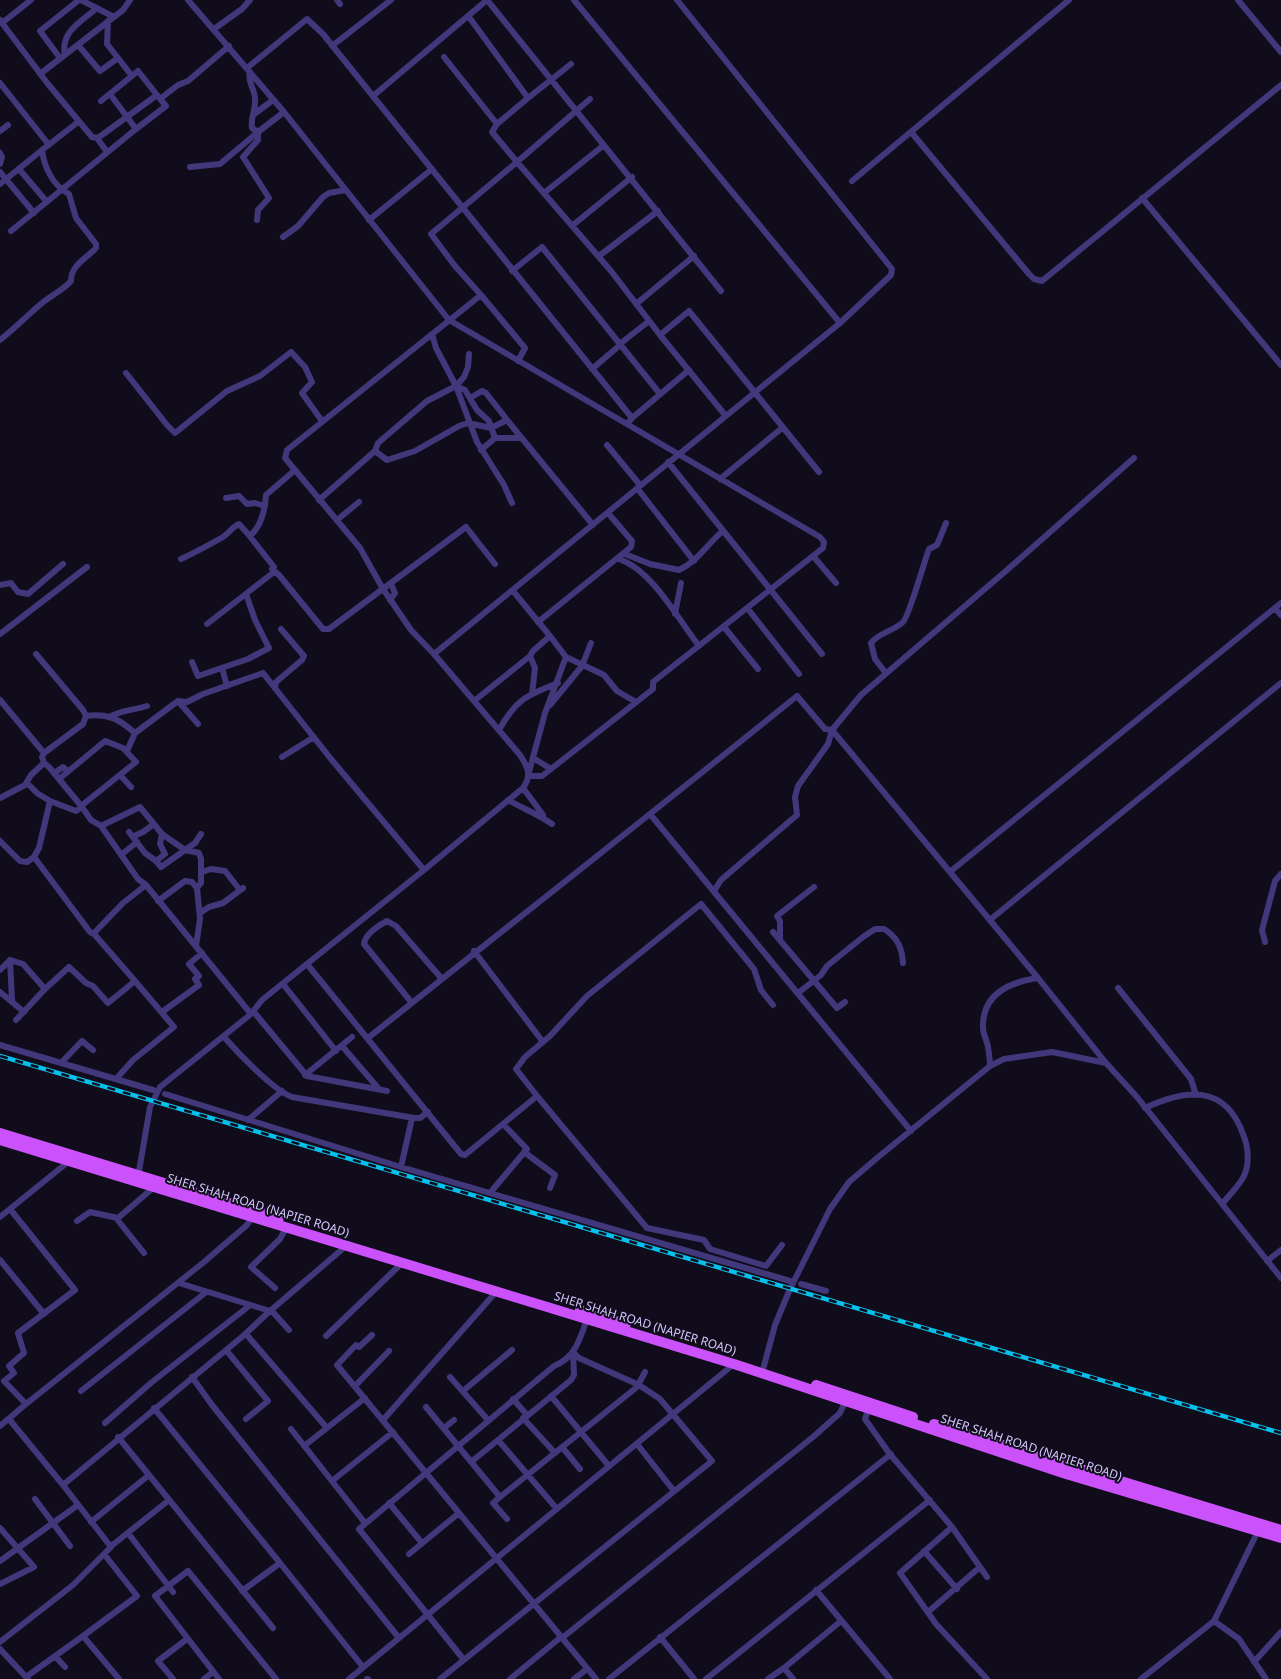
<!DOCTYPE html>
<style>
body{margin:0}
canvas{display:block;background:#100c1c}
</style>
<canvas width="1281" height="1679"></canvas>
<script>
const c = document.querySelector('canvas').getContext('2d');
c.lineJoin = 'round';
function strokePath(path, color, width, dash) {
  c.strokeStyle = color;
  c.lineWidth = width;
  c.lineCap = dash ? 'butt' : 'round';
  c.setLineDash(dash || []);
  c.stroke(path);
}
function write(font, color, halo, rows, align = 'center') {
  c.font = font + ' "Noto Sans",sans-serif';
  c.lineWidth = 4;
  c.setLineDash([]);
  c.textBaseline = 'middle';
  c.strokeStyle = halo;
  c.fillStyle = color;
  for (const [text, x, y, turn = 0] of rows) {
    c.save();
    c.translate(x, y);
    c.rotate((+turn || 0) * Math.PI / 180);
    c.textAlign = isNaN(turn) ? turn : align;
    if (halo) c.strokeText(text, 0, 0);
    c.fillText(text, 0, 0);
    c.restore();
  }
}
strokePath(new Path2D(`
 M81,0L114,17
 M188,0L284,112L449,320L820,537L824,542L823,548L653,682V689L542,776H528
 M337,0L340,4
 M574,0L840,323
 M1238,0L1281,52
 M488,1L721,291
 M469,17L528,98L497,124
 M0,20L2,23L31,0
 M108,21L107,44L132,76
 M2,23L48,84L92,137L97,138L102,135L157,95L138,71L101,101
 M214,29L242,9L250,0
 M78,45L100,71L118,58
 M332,46L391,0
 M65,55C60,32 81,22 97,8
 M60,58L40,31L79,0
 M247,68L307,19L323,34L632,418L627,424
 M40,74L123,10L130,0
 M0,83L49,145
 M110,94L136,129L166,106L157,95
 M373,96L487,0
 M528,98L571,64
 M160,99L178,85L188,81L229,46
 M590,99L517,162L611,271L660,335L689,311L819,472
 M253,115L273,100
 M0,131L8,125
 M911,132L1029,274L1034,279L1042,281L1281,85
 M97,138L107,152
 M0,153L2,157L0,164
 M190,167L220,164L258,132L252,128C250,119 256,109 255,99C255,89 247,83 250,72
 M19,169L47,202
 M0,172L34,213
 M852,181L1069,0
 M0,184L42,150
 M544,193L604,145
 M1142,198L1281,365
 M257,220L258,210L269,198L243,157L258,140V132L284,112
 M369,220L432,169
 M573,225L632,177
 M11,231L136,129
 M283,237L298,226L323,197L329,193L346,190
 M599,256L658,211
 M512,271L542,247L660,394
 M481,295L525,348L518,361
 M636,304L694,256
 M432,334L436,348L456,386L477,442L504,485L512,503
 M660,335L725,415
 M0,340C15,328 28,315 42,303C52,295 63,290 71,281C71,265 86,259 96,248V244L76,218L69,194C53,186 44,167 42,150L78,122
 M621,343L649,321
 M592,369L620,345
 M126,373L167,425L175,433L227,391L260,376L291,352L305,367L312,382L302,393L322,421
 M456,386L465,390L477,410L489,421L495,438
 M470,398L482,391L486,393L508,421
 M632,418L689,370
 M607,445L640,485
 M481,450L495,438H521
 M375,451L387,460L415,451L459,426L468,423L491,428L507,420L593,525
 M668,462L822,654
 M720,479L782,428
 M637,488L694,561
 M226,498L239,496L247,504L255,503L265,506
 M319,500L375,451L378,443L427,401L456,386L464,377L468,367L469,354
 M337,520L359,502
 M248,534L274,567L272,569L279,575L323,629H329L466,527L495,564
 M625,554L650,564L679,570C698,561 707,544 723,531
 M813,556L836,583
 M181,559C196,552 209,545 223,537C229,533 232,527 239,524L248,534H252C261,525 265,509 266,495L295,470
 M619,559C652,570 678,619 699,646
 M0,585L11,583L18,592L28,594L63,564
 M513,591L550,636
 M390,600L395,593L391,584
 M1275,608L1281,615
 M748,609L799,674
 M675,614L681,583
 M538,622L631,547L632,541L608,513
 M207,624L274,572
 M724,627L758,669
 M0,634L87,567
 M434,654L840,323L891,275L892,269L677,0
 M530,656L535,668L532,694
 M192,662L198,676L248,659L269,648L255,620L246,594
 M222,668L227,686
 M885,672L875,659L871,643C878,633 894,631 903,622C909,617 924,562 929,549L937,545L946,523
 M275,688L276,682L302,660L304,656L281,629
 M0,700L44,753
 M178,701L198,724
 M474,701L530,656L533,651L550,636L566,657L604,675L617,691L636,702
 M550,705L582,666L591,643
 M86,716C108,713 119,719 135,733
 M111,716C123,710 134,710 147,706
 M499,730C516,699 526,696 558,683
 M127,751L135,733L178,701L187,702L203,694L263,673L331,759L424,870
 M282,757L314,737
 M533,758L551,769
 M44,763L49,767L82,807L76,811L50,801
 M529,772L545,713L566,657
 M54,773L63,767L68,771
 M120,775L131,787
 M59,779L105,741L123,748L136,762L81,806
 M27,783L37,793L50,801L39,848L34,857
 M523,788L543,815
 M0,798L25,785L31,775L44,763L42,757L44,753L83,724L86,716L83,710L36,654
 M508,800C524,809 538,814 552,824
 M82,807L91,820L101,826L140,807L162,834L160,844L165,854L156,861L161,867L195,843L201,834
 M650,814L911,1131
 M101,826L138,879L146,885
 M129,832L145,853L156,861
 M134,836L143,832L154,824
 M0,841L20,861L27,862L34,857L90,932L95,935
 M121,855L137,842
 M951,871L1281,603
 M202,872L211,869L225,871L240,890
 M714,891L721,880L797,815L795,797L798,786L828,744L832,730L861,695L1007,570L1134,458
 M158,901L185,881L192,882L197,888L201,883V859L199,853L185,850L162,834
 M200,913L209,907L223,903L243,888
 M991,919L1281,683
 M773,932L837,1008L845,1002
 M780,940V921L777,916L814,887
 M1265,942L1262,930L1275,881L1281,874
 M196,946L200,919L197,888
 M474,951L543,1042
 M10,960L23,964L45,989L16,1020
 M10,960L12,1000
 M307,964L461,1154L465,1155L537,1096L516,1069L525,1057L550,1036L587,996L701,904L754,969L761,990L773,1005
 M0,970L10,960
 M283,984L336,1051
 M1118,988L1191,1079L1196,1095
 M45,989L69,967L86,983L93,986L108,1003L135,981L95,935V932L123,903L146,885L251,1014
 M0,992L24,1012
 M798,993L821,975L827,966L863,937L875,929H884C897,937 902,947 903,963
 M412,1003L364,944C365,934 379,925 387,921L396,926L442,979
 M253,1011L307,1076L387,1091
 M162,1012L199,985L195,979L199,976L189,964L202,953
 M224,1037C238,1053 273,1090 292,1097L414,1118H420L428,1112
 M368,1038C511,924 655,811 797,696L825,729L832,730L1038,978
 M0,1045L153,1090
 M342,1046L379,1089
 M61,1063L82,1041L93,1050
 M990,1066C990,1060 989,1053 988,1047C987,1040 983,1034 983,1028C982,994 1010,982 1038,978L1106,1063
 M305,1075L352,1037
 M116,1079L133,1060L174,1027L135,981
 M165,1094L401,1167L790,1281
 M537,1096L647,1228L704,1240L710,1249L766,1266L782,1245
 M1145,1108C1186,1089 1225,1084 1243,1134C1248,1146 1250,1163 1244,1176C1239,1186 1230,1194 1223,1203
 M248,1120L282,1091
 M524,1152L555,1175L550,1188
 M401,1167L412,1118
 M138,1177L150,1107L160,1087L251,1014L262,1000L424,870L523,788C532,775 528,767 520,755L434,654L411,630L383,589L360,548L285,458L287,450L481,295L455,266L431,234L517,162L492,132L497,124L444,57
 M490,1193L527,1149L503,1124
 M0,1217L68,1162
 M116,1218L144,1253
 M77,1221L90,1212L118,1218L153,1188
 M0,1260L44,1314
 M1267,1261L1281,1250
 M179,1283L270,1311L346,1246
 M801,1284L826,1291
 M275,1288L251,1267L280,1239L286,1228
 M246,1334L327,1428
 M372,1335L359,1347L356,1345L337,1365L459,1513L409,1554
 M326,1336L402,1263
 M226,1350L268,1401L246,1419
 M762,1373L775,1325L790,1289L830,1209L849,1182L877,1158L990,1066L1004,1059L1052,1052L1106,1063L1137,1097L1281,1278
 M192,1377L212,1405L399,1638
 M450,1377L488,1420
 M355,1386L389,1351
 M81,1391L205,1293
 M463,1391L512,1350
 M551,1396L609,1466
 M513,1399L527,1415
 M26,1404L204,1262L247,1225L252,1217
 M426,1407L500,1497L493,1503L507,1519
 M154,1408L280,1563L242,1591
 M868,1410L865,1419L889,1453L952,1527L987,1577
 M523,1418L555,1453
 M9,1419L63,1485L243,1336L271,1310L289,1330
 M383,1420L496,1292
 M105,1423L152,1382L249,1306
 M0,1426L26,1404L4,1381L14,1373L9,1366L24,1353L18,1333L75,1290L10,1209
 M444,1428L454,1420
 M291,1429L365,1523
 M498,1440L571,1380L574,1375L573,1352
 M637,1444L674,1491
 M304,1446L365,1398
 M562,1447L580,1469
 M471,1462L498,1440L557,1509
 M149,1475L273,1628
 M332,1481L393,1432
 M500,1497L637,1387L645,1372
 M35,1499L70,1546
 M389,1503L422,1543
 M459,1513L596,1679
 M91,1522L149,1475L118,1437
 M952,1527L900,1573L936,1624L987,1679
 M0,1528L34,1567L0,1584
 M128,1533L173,1592
 M110,1547L169,1500
 M924,1551L957,1589
 M104,1554L137,1596L83,1636L119,1679
 M0,1561L78,1505
 M280,1563L363,1667
 M816,1590L890,1679
 M928,1612L980,1567
 M1214,1621L1239,1639L1266,1679
 M660,1637L694,1679
 M562,1638L813,1437L840,1413L845,1402
 M0,1642L73,1585L111,1547L63,1485
 M0,1649L28,1679
 M55,1656L65,1667
 M464,1660L359,1529L554,1366C575,1358 580,1339 587,1319
 M1254,1662L1281,1632
 M784,1668L841,1621
 M26,1677L83,1636
 M173,1679L158,1661L187,1639
 M204,1679L213,1672
 M219,1679L155,1596L188,1571L276,1679
 M349,1679L734,1364
 M367,1679H368
 M440,1679L712,1461L660,1399L639,1385L579,1358L573,1352
 M510,1679L561,1637
 M574,1679L587,1669
 M609,1679L891,1454
 M706,1679L930,1500
 M768,1679L784,1668L793,1679
 M1141,1679L1214,1621L1259,1529`), '#40387a', 6);
strokePath(new Path2D(`
 M0,1133L279,1218
 M0,1140L734,1364L1066,1474L1281,1538
 M580,1310L626,1324
 M816,1385L913,1417
 M934,1424L1281,1530`), '#cb52fb', 10);
const rail = new Path2D(`
 M0,1056L1281,1433`);
strokePath(rail, '#06c0ec', 4.5);
strokePath(rail, '#100c1c', 2.5, [8]);
write('12px', '#d3c8fe', '#100c1c', [
 ["SHER SHAH ROAD (NAPIER ROAD)",258,1206,17],
 ["SHER SHAH ROAD (NAPIER ROAD)",645,1324,17],
 ["SHER SHAH ROAD (NAPIER ROAD)",1031,1448,18]
]);
</script>
